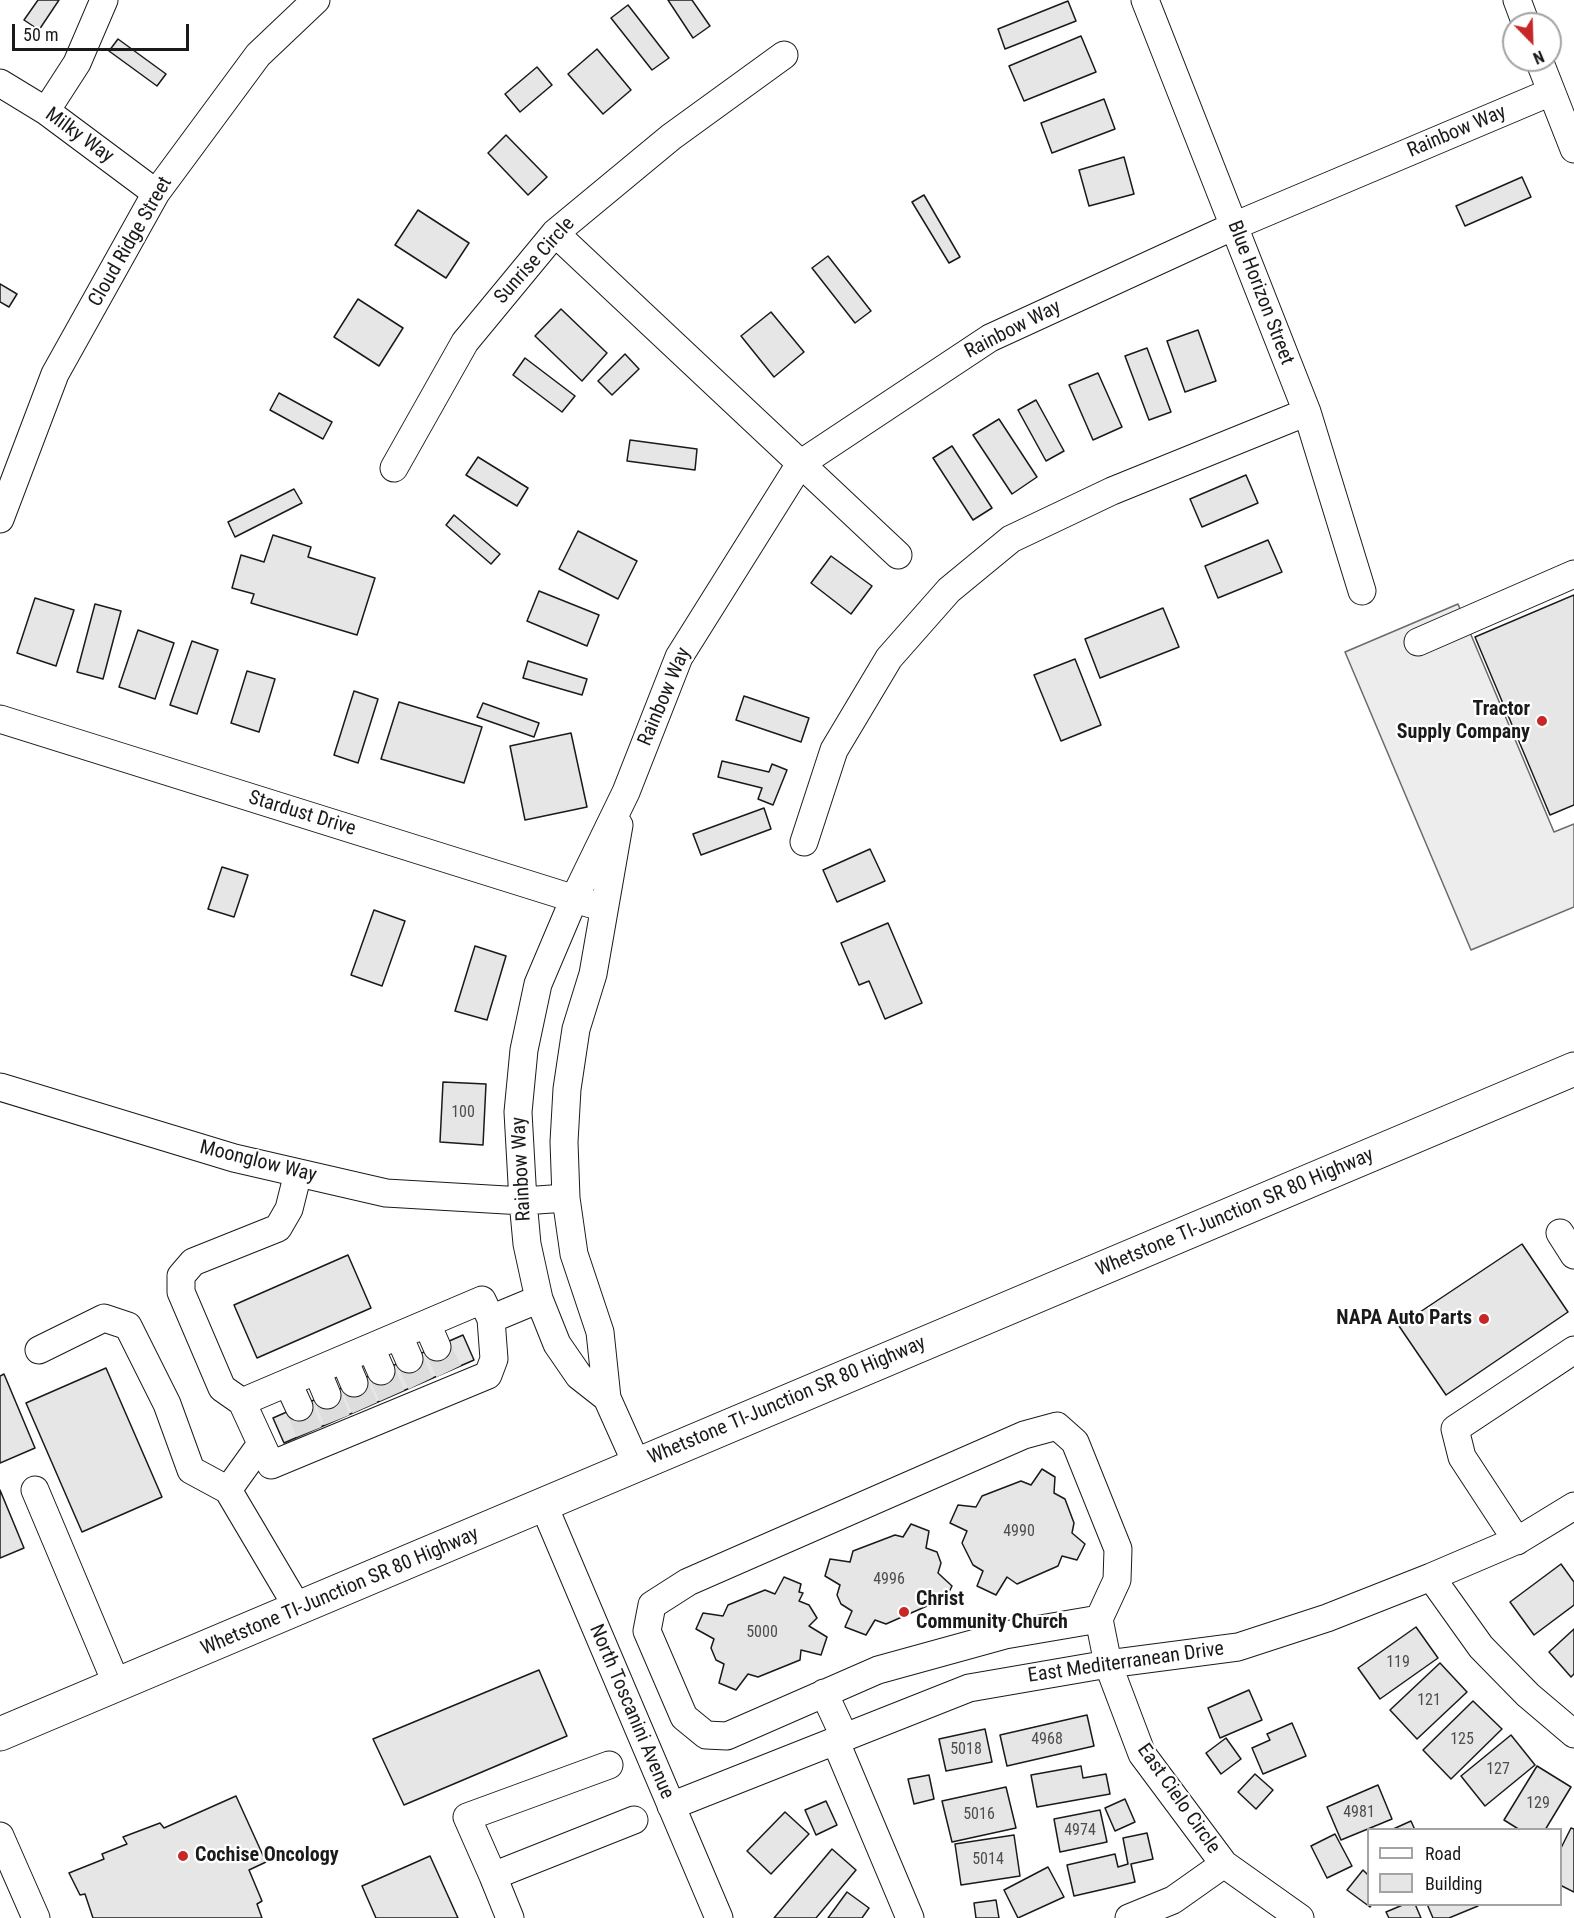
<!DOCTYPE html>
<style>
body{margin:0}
#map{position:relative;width:1574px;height:1918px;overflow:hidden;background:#fff;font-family:"Roboto Condensed",sans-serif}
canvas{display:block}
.legend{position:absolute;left:1367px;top:1828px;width:195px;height:78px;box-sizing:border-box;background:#fff;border:2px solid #a3a3a3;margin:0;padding:8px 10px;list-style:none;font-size:18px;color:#1a1a1a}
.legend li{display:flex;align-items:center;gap:12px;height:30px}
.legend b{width:30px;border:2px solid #a3a3a3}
.north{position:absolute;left:1502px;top:12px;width:60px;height:60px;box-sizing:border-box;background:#fff;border:2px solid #a3a3a3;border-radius:50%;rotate:157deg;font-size:16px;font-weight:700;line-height:24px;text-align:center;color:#1a1a1a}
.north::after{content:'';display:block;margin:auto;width:21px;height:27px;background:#c62828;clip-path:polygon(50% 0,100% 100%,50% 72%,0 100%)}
.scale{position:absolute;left:12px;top:24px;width:177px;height:27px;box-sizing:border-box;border:3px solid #1a1a1a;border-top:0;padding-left:8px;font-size:18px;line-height:21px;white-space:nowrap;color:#1a1a1a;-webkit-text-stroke:4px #fff;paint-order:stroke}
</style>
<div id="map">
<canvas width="1574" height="1918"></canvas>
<ul class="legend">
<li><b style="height:8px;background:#fff"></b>Road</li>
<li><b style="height:16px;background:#e6e6e6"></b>Building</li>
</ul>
<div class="north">N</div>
<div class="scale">50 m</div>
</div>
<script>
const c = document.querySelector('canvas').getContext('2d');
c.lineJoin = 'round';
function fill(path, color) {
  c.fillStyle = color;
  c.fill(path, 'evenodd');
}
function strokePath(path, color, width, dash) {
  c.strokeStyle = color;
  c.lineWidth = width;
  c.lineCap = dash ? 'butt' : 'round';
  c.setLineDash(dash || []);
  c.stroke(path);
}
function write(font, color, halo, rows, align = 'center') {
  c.font = font + ' "Roboto Condensed",sans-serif';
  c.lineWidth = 4.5;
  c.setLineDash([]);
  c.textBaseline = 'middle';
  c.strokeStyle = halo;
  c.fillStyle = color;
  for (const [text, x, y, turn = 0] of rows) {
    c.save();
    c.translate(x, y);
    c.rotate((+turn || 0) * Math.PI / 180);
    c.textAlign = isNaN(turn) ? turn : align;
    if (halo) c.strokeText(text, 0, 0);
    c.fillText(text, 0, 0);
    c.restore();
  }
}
const parking = new Path2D(`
 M1458,604L1554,832L1574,824V907L1471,950L1345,652Z`);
fill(parking, '#ededed');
strokePath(parking, '#6a6a6a', 1.5);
const building = new Path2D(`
 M38,0H59L39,30L24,20Z
 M668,0H692L710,26L693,38Z
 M1068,1L1076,21L1005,49L998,29Z
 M628,5L669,58L652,70L611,18Z
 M1081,36L1096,72L1024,101L1009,66Z
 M118,39L166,74L157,86L109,51Z
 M597,49L631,90L603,114L568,74Z
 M537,67L552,85L520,112L505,94Z
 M1104,99L1115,129L1052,153L1041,123Z
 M506,135L547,177L528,195L488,153Z
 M1124,157L1134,194L1089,206L1079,170Z
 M1522,177L1531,197L1465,226L1456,206Z
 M924,195L960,257L949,263L912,202Z
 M418,210L469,243L446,278L395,245Z
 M828,256L871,311L855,323L812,268Z
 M0,284L17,294L9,307L0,302Z
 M358,299L403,328L379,366L334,337Z
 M561,309L607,353L582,381L535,336Z
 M771,312L804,352L774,377L741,336Z
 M1198,330L1216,381L1185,392L1167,341Z
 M1147,348L1171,412L1149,420L1125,356Z
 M625,354L639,369L612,395L598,381Z
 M525,358L575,396L562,412L513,375Z
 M1098,373L1122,427L1093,440L1069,385Z
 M279,393L332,422L323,439L270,410Z
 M1036,400L1064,451L1046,461L1018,410Z
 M999,419L1037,477L1012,494L973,435Z
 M630,440L697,449L695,470L627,461Z
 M952,446L992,508L973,520L933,458Z
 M478,457L528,488L517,506L466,475Z
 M1246,475L1258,503L1202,527L1190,499Z
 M294,489L302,503L235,537L228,522Z
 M454,515L500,554L491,564L446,525Z
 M578,531L637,561L618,599L559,569Z
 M273,535L311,547L308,557L375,578L357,635L251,603L254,594L232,588L241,555L264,562Z
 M1268,540L1282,572L1218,598L1205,566Z
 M831,556L872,586L851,614L811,583Z
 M539,591L599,615L587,646L527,621Z
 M1574,595V805L1550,815L1475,637Z
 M35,598L74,610L56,666L17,653Z
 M95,604L121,611L103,679L77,672Z
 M1163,608L1179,647L1100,678L1085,639Z
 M138,630L174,643L155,699L119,687Z
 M192,641L218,650L197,714L170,705Z
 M1075,659L1101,725L1061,741L1034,675Z
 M528,661L587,679L582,695L523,678Z
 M247,671L275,679L259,732L231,723Z
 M354,691L378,699L358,763L334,755Z
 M744,696L809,718L801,742L736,720Z
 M399,702L482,727L464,783L381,759Z
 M483,703L539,723L534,737L477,717Z
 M571,733L587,807L525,820L510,746Z
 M722,761L769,772L772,764L787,770L773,805L758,799L762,788L718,777Z
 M764,808L771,829L701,855L693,834Z
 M870,849L885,881L837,902L823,870Z
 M222,867L248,875L234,917L208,909Z
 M374,910L405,921L382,986L351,975Z
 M888,923L922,1003L885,1019L869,981L859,985L841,943Z
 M475,946L506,956L487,1020L455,1011Z
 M443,1082L486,1084L483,1145L440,1142Z
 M1522,1244L1568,1312L1446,1395L1399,1326Z
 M348,1255L371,1308L257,1358L234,1305Z
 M463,1335L474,1360L284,1443L273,1418Z
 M106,1368L162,1497L82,1532L26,1403Z
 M4,1374L35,1448L0,1463V1376Z
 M1042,1469L1055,1477L1054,1493L1065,1499L1074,1523L1072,1533L1085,1544L1077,1560L1062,1556L1058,1566L1017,1584L1007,1577L996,1595L977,1586L983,1571L973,1565L962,1543L967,1531L950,1523L958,1505L976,1507L982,1496L1021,1481L1031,1485Z
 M0,1490L24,1548L0,1558Z
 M911,1524L929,1531L926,1548L937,1552L941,1563L938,1573L952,1586L945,1600L928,1597L927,1606L886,1624L875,1620L866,1635L845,1627L852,1611L841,1604L837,1595L840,1585L825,1576L830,1559L850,1562L853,1551L895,1535L903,1537Z
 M1561,1564L1574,1582V1605L1534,1635L1510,1602Z
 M784,1577L801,1584L799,1592L803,1593L799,1601L809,1605L817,1618L809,1626L827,1637L821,1655L801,1650L800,1660L758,1677L748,1674L736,1690L719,1683L724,1664L716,1660L711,1648L714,1639L696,1629L703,1613L723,1616L728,1605L765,1590L775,1594Z
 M1416,1627L1438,1658L1380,1699L1358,1668Z
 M1574,1629V1674L1571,1677L1549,1652Z
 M1440,1663L1467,1692L1417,1739L1390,1710Z
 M539,1670L567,1736L404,1805L373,1739Z
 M1249,1690L1262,1720L1220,1738L1208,1708Z
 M1473,1701L1502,1729L1451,1779L1423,1750Z
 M1087,1715L1094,1746L1007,1766L1000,1735Z
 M1292,1723L1306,1756L1263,1774L1252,1748L1270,1740L1267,1734Z
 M985,1729L992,1762L946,1771L939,1739Z
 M1511,1735L1535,1765L1485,1806L1461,1776Z
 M1226,1738L1241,1759L1221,1774L1206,1753Z
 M1081,1766L1083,1778L1106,1774L1110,1794L1037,1807L1031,1775Z
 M1537,1766L1571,1787L1545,1830H1520L1504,1820Z
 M1255,1774L1273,1790L1256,1809L1238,1792Z
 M929,1775L934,1799L914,1804L908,1779Z
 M1378,1785L1392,1819L1341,1840L1327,1807Z
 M1006,1787L1016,1828L952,1842L942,1801Z
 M236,1796L266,1862L249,1870L262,1901L257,1904L262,1918H93L85,1894L80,1895L69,1873L104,1859L102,1854L127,1844L123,1837L160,1823L164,1828Z
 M1125,1799L1135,1822L1115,1831L1105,1808Z
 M826,1801L837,1825L816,1835L805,1810Z
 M1100,1810L1107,1842L1060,1852L1054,1819Z
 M785,1812L809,1834L771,1874L747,1851Z
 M1411,1821L1415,1830H1391Z
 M1571,1828L1574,1829V1892L1560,1885V1850Z
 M1147,1833L1153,1859L1131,1864L1135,1882L1074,1896L1067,1865L1115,1854L1118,1867L1128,1864L1123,1838Z
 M1335,1834L1352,1866L1327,1878L1311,1846Z
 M1014,1835L1020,1876L961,1885L955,1844Z
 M832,1849L856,1870L816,1918H774Z
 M430,1856L458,1918H376L362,1886Z
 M1048,1867L1064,1897L1018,1918L1004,1890Z
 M1363,1870L1368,1875V1904H1372L1370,1907L1347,1890Z
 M847,1892L869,1908L862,1918H828Z
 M996,1900L999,1918H976L974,1903Z
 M1405,1904H1415L1421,1918H1389L1386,1912Z
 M1427,1904H1477L1478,1906L1449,1918H1433Z`);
fill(building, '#e6e6e6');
strokePath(building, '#1a1a1a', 1.5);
strokePath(new Path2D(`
 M437,1347L449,1372
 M409,1359L421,1384
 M381,1371L392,1396
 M354,1383L365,1408
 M327,1395L337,1420
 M299,1407L309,1432`), '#ddd', 27, [27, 14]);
const minor = new Path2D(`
 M1145,0L1307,412L1362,591
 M1517,0L1526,24
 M1539,60L1574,149
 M0,83L46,111L156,193
 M46,111L77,63L104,0
 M555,233L898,555
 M394,468L465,342L555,233L671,137L784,55
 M0,519L55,374L156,193L258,55L316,0
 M1418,642L1574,574
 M0,719L591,904
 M619,825L593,974L576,1029L567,1089L564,1142L566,1198L574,1254L600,1332L607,1398L637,1465
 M804,842L834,750L889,658L949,590L1011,539L1112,491L1307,412
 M0,1087L234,1158L386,1193L523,1201L566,1198
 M1560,1233L1574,1255
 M491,1319L482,1300L242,1402L271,1465L488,1375L494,1359L491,1319L539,1299
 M427,1324L437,1347
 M399,1336L409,1359
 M371,1348L381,1371
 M39,1350L104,1318L128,1326L167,1404L191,1470L228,1490L299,1610
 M344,1359L354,1383
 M317,1371L327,1395
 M288,1383L299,1407
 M607,1398L579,1376L557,1344L539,1299L527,1244L523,1201L518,1112L524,1050L538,984L574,899L626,792L679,657L800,464L990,338L1234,226L1551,92
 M242,1402L222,1388L181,1292V1276L193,1262L278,1228L289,1209L298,1173
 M35,1490L117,1685
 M228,1490L261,1444
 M544,1506L719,1918
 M1517,1541L1462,1457L1455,1429L1574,1350
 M1431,1577L1481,1647L1528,1695L1574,1734
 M1099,1619L1005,1635L878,1670L727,1736L706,1735L684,1717L647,1631L652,1605L688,1582L1024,1435L1057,1426L1075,1442L1118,1549L1117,1580L1099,1619L1108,1664L1142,1754L1224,1864L1300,1918
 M824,1693L844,1736
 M835,1740L910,1918
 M609,1765L467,1817L493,1876L634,1820
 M671,1806L969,1688L1108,1664L1238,1647L1327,1618L1431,1577L1520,1539L1574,1506
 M0,1836L36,1918
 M493,1876L510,1918
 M1129,1918L1173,1900L1224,1864`);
const highway = new Path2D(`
 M0,1734L1574,1069`);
strokePath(minor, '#1a1a1a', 29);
strokePath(highway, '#1a1a1a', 35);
strokePath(minor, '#fff', 27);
strokePath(highway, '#fff', 33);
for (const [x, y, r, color] of [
 [1542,721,6,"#c62828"],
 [1484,1319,6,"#c62828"],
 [904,1612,6,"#c62828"],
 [183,1856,6,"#c62828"]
]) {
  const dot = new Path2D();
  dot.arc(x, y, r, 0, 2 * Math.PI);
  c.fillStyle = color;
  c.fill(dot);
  strokePath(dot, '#fff', 2);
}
write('16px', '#4d4d4d', null, [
 ["100",463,1113],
 ["4990",1019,1532],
 ["4996",889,1580],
 ["5000",762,1633],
 ["119",1398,1663],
 ["121",1429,1701],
 ["4968",1047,1740],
 ["125",1462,1740],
 ["5018",966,1750],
 ["127",1498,1770],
 ["129",1538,1804],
 ["4981",1359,1813],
 ["5016",979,1815],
 ["4974",1080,1831],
 ["5014",988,1860]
]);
write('20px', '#1a1a1a', '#fff', [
 ["Rainbow Way",1457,132,-23],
 ["Milky Way",79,136,36],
 ["Cloud Ridge Street",131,242,-60],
 ["Sunrise Circle",535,261,-48],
 ["Blue Horizon Street",1260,293,69],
 ["Rainbow Way",1013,330,-27],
 ["Rainbow Way",665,697,-67],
 ["Stardust Drive",302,814,17],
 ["Moonglow Way",258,1162,14],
 ["Rainbow Way",522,1169,-93],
 ["Whetstone TI-Junction SR 80 Highway",1235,1213,-23],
 ["Whetstone TI-Junction SR 80 Highway",787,1401,-23],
 ["Whetstone TI-Junction SR 80 Highway",340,1592,-23],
 ["East Mediterranean Drive",1126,1663,-8],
 ["North Toscanini Avenue",631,1712,67],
 ["East Cielo Circle",1178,1799,55]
]);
write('bold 20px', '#1a1a1a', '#fff', [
 ["Tractor",1530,710],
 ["Supply Company",1530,733],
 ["NAPA Auto Parts",1472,1319],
 ["Christ",916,1600,"left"],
 ["Community Church",916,1623,"left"],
 ["Cochise Oncology",195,1856,"left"]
], 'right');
</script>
